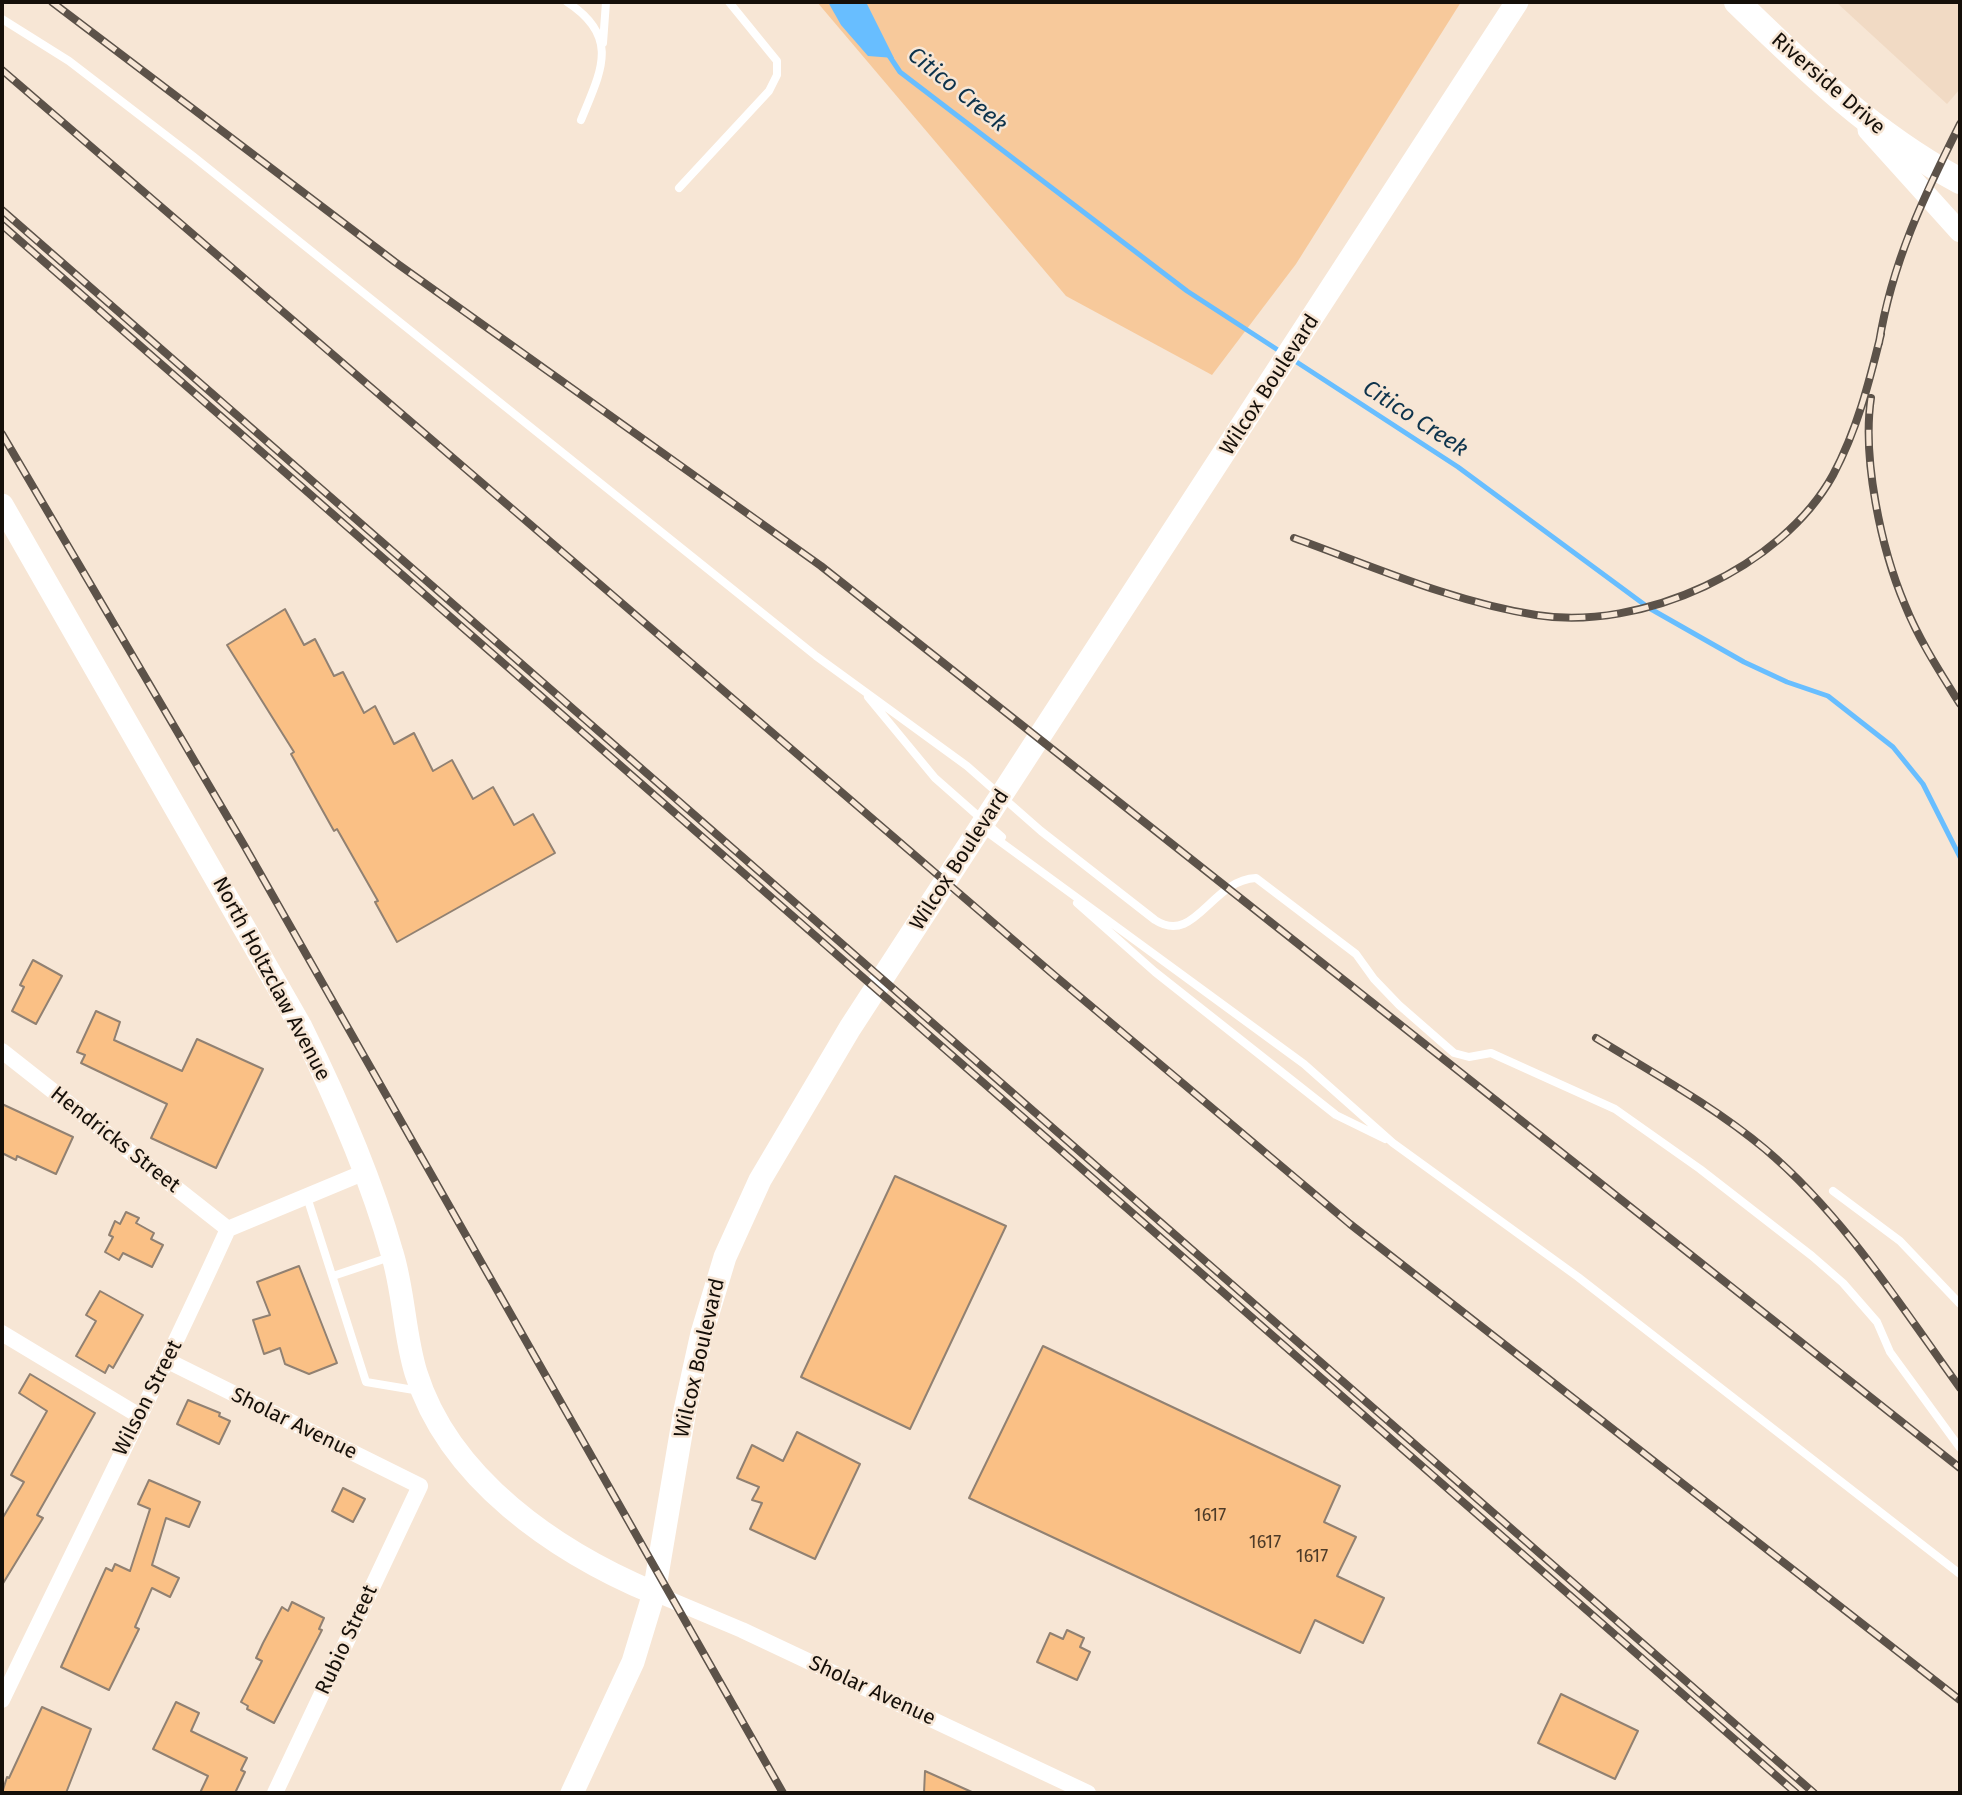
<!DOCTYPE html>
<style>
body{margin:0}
#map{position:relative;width:1962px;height:1795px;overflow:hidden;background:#f7e6d5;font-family:"Fira Sans",sans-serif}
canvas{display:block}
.frame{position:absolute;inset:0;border:4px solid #150f09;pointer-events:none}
</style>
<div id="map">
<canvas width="1962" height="1795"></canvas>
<div class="frame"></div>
</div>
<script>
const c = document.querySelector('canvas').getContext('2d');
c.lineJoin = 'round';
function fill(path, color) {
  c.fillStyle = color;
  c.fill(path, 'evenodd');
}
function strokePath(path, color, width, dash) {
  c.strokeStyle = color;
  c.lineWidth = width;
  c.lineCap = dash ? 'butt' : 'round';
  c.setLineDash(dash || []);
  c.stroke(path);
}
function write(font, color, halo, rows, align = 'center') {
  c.font = font + ' "Fira Sans",sans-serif';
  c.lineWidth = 5;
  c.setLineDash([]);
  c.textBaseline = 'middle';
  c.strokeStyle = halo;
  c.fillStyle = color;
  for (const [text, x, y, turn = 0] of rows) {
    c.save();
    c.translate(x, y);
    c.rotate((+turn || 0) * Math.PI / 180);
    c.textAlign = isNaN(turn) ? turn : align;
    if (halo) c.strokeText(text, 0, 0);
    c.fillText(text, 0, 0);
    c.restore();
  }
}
fill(new Path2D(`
 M1836,2H1960V89L1947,104Z`), '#f1dac4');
fill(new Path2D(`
 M817,2H1461L1296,264L1212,375L1066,296Z`), '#f7c99b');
fill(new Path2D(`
 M828,2H866L894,58L868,56L841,25Z`), '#68beff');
strokePath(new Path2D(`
 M888,54L900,72L1187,291L1281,352
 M1292,359L1458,467L1649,608L1744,662L1787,682L1828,696L1893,747L1923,784L1960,857`), '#68beff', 5);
const building = new Path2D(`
 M285,609L304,645L315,639L334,676L343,672L364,713L375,706L394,744L414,733L433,771L452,760L473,799L493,787L514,825L533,814L555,853L397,942L375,902L378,901L337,829L334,831L291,754L294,752L227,645Z
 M33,960L62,976L36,1024L12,1011L24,987L20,985Z
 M96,1011L120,1022L114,1040L182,1071L197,1039L263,1069L216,1168L151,1138L167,1104L81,1063L85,1055L77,1052Z
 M2,1104L73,1137L56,1174L17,1156L16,1160L2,1153Z
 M895,1176L1006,1226L910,1429L801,1377Z
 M126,1212L139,1218L136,1223L154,1233L151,1239L163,1245L152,1267L123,1253L119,1260L105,1252L113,1237L109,1235L115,1221L120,1224Z
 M299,1266L337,1363L309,1374L285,1364L280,1348L264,1354L253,1320L270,1315L257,1282Z
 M100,1291L143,1315L113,1368L109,1365L105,1373L76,1356L96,1321L86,1315Z
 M1043,1346L1340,1486L1324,1522L1356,1537L1337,1576L1384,1598L1363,1643L1315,1620L1300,1653L969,1498Z
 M30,1374L95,1413L37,1515L43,1518L2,1585V1519L24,1482L11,1475L47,1411L19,1393Z
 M188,1400L220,1413L219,1416L230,1421L219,1444L177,1424Z
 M797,1432L860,1464L815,1559L750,1529L762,1503L752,1500L759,1487L737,1478L752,1445L783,1461Z
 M149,1480L200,1502L189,1527L166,1518L152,1565L179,1578L170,1597L152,1588L135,1627L139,1629L109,1690L61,1667L106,1568L112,1571L115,1564L130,1571L150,1509L138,1504Z
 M343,1488L365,1499L353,1522L332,1511Z
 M292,1602L324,1618L319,1629L322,1630L274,1723L247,1709L248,1706L241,1702L262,1661L256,1658L263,1643L282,1607L288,1611Z
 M1067,1630L1084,1638L1080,1647L1090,1652L1077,1680L1037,1662L1050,1633L1063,1639Z
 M1561,1694L1638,1731L1615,1779L1538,1743Z
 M176,1702L199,1713L191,1731L247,1758L241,1770L245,1772L235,1793H200L208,1776L153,1749Z
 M42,1707L91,1729L66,1793H2L7,1777L9,1778Z
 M925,1771L974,1793H924Z`);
fill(building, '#fac085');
strokePath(building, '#918172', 2);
strokePath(new Path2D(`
 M567,2C621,37 601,71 581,120
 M2,19L69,61L194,157L816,656L967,766L1041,831L1155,920C1195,946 1211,880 1256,878L1356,954L1374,979L1399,1005L1454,1053L1469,1057L1491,1053L1615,1109L1700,1169L1812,1256L1843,1283L1877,1322L1890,1352L1960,1448
 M603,43L606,2
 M679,188L769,91L777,75V61L729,2
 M868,697L935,778L1002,837
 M983,829L1304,1064L1393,1143L1578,1277L1960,1574
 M1077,903L1155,972L1336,1115L1385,1139
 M1833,1191L1900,1241L1960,1304
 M307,1197L366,1382L420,1391
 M333,1276L390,1257`), '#fff', 8);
strokePath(new Path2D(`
 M2,1051L228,1229
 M2,1333L138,1415
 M168,1361L420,1486L275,1793
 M654,1593L742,1630L1088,1793
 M2,1700C77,1543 156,1388 228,1229L365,1172`), '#fff', 16);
strokePath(new Path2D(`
 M1868,130L1960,232`), '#fff', 21);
strokePath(new Path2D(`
 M2,505L301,1027C337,1100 370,1175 392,1253C404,1292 404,1334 416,1373C449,1479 556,1552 654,1593
 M572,1793L633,1662L654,1593L685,1410L702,1333L725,1257L760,1180L850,1028L1517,2`), '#fff', 23);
strokePath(new Path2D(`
 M1737,2C1807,70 1874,135 1960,181`), '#fff', 26);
const rail = new Path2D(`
 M52,2L395,262L821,566L1960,1468
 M2,70L1054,975L1350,1224L1960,1700
 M2,210L1814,1793
 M2,225L1796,1793
 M1879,343C1892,262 1924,196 1960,124
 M1871,398C1862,458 1881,549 1905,605C1919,640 1940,672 1960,704
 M2,434L244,845L783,1793
 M1294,538C1372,566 1453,602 1536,615C1641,632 1782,568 1833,475C1857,430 1869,383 1881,334
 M1596,1038C1653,1073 1715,1107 1765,1149C1843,1215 1901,1306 1960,1388`);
strokePath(rail, '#5c5249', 8);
strokePath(rail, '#f7e6d5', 5, [16]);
write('18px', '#4e3b28', null, [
 ["1617",1210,1516],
 ["1617",1265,1543],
 ["1617",1312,1557]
]);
write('21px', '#150f09', '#f7e6d5', [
 ["Riverside Drive",1828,84,41],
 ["Wilcox Boulevard",1270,385,-57],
 ["Wilcox Boulevard",960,860,-57],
 ["North Holtzclaw Avenue",271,979,62],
 ["Hendricks Street",115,1140,38],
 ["Wilcox Boulevard",700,1358,-77],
 ["Wilson Street",148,1398,-63],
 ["Sholar Avenue",294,1424,26],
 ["Rubio Street",347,1640,-65],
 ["Sholar Avenue",872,1691,25]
]);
write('italic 23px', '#0d334c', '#f7e6d5', [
 ["Citico Creek",957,90,39],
 ["Citico Creek",1415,419,33]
]);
</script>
